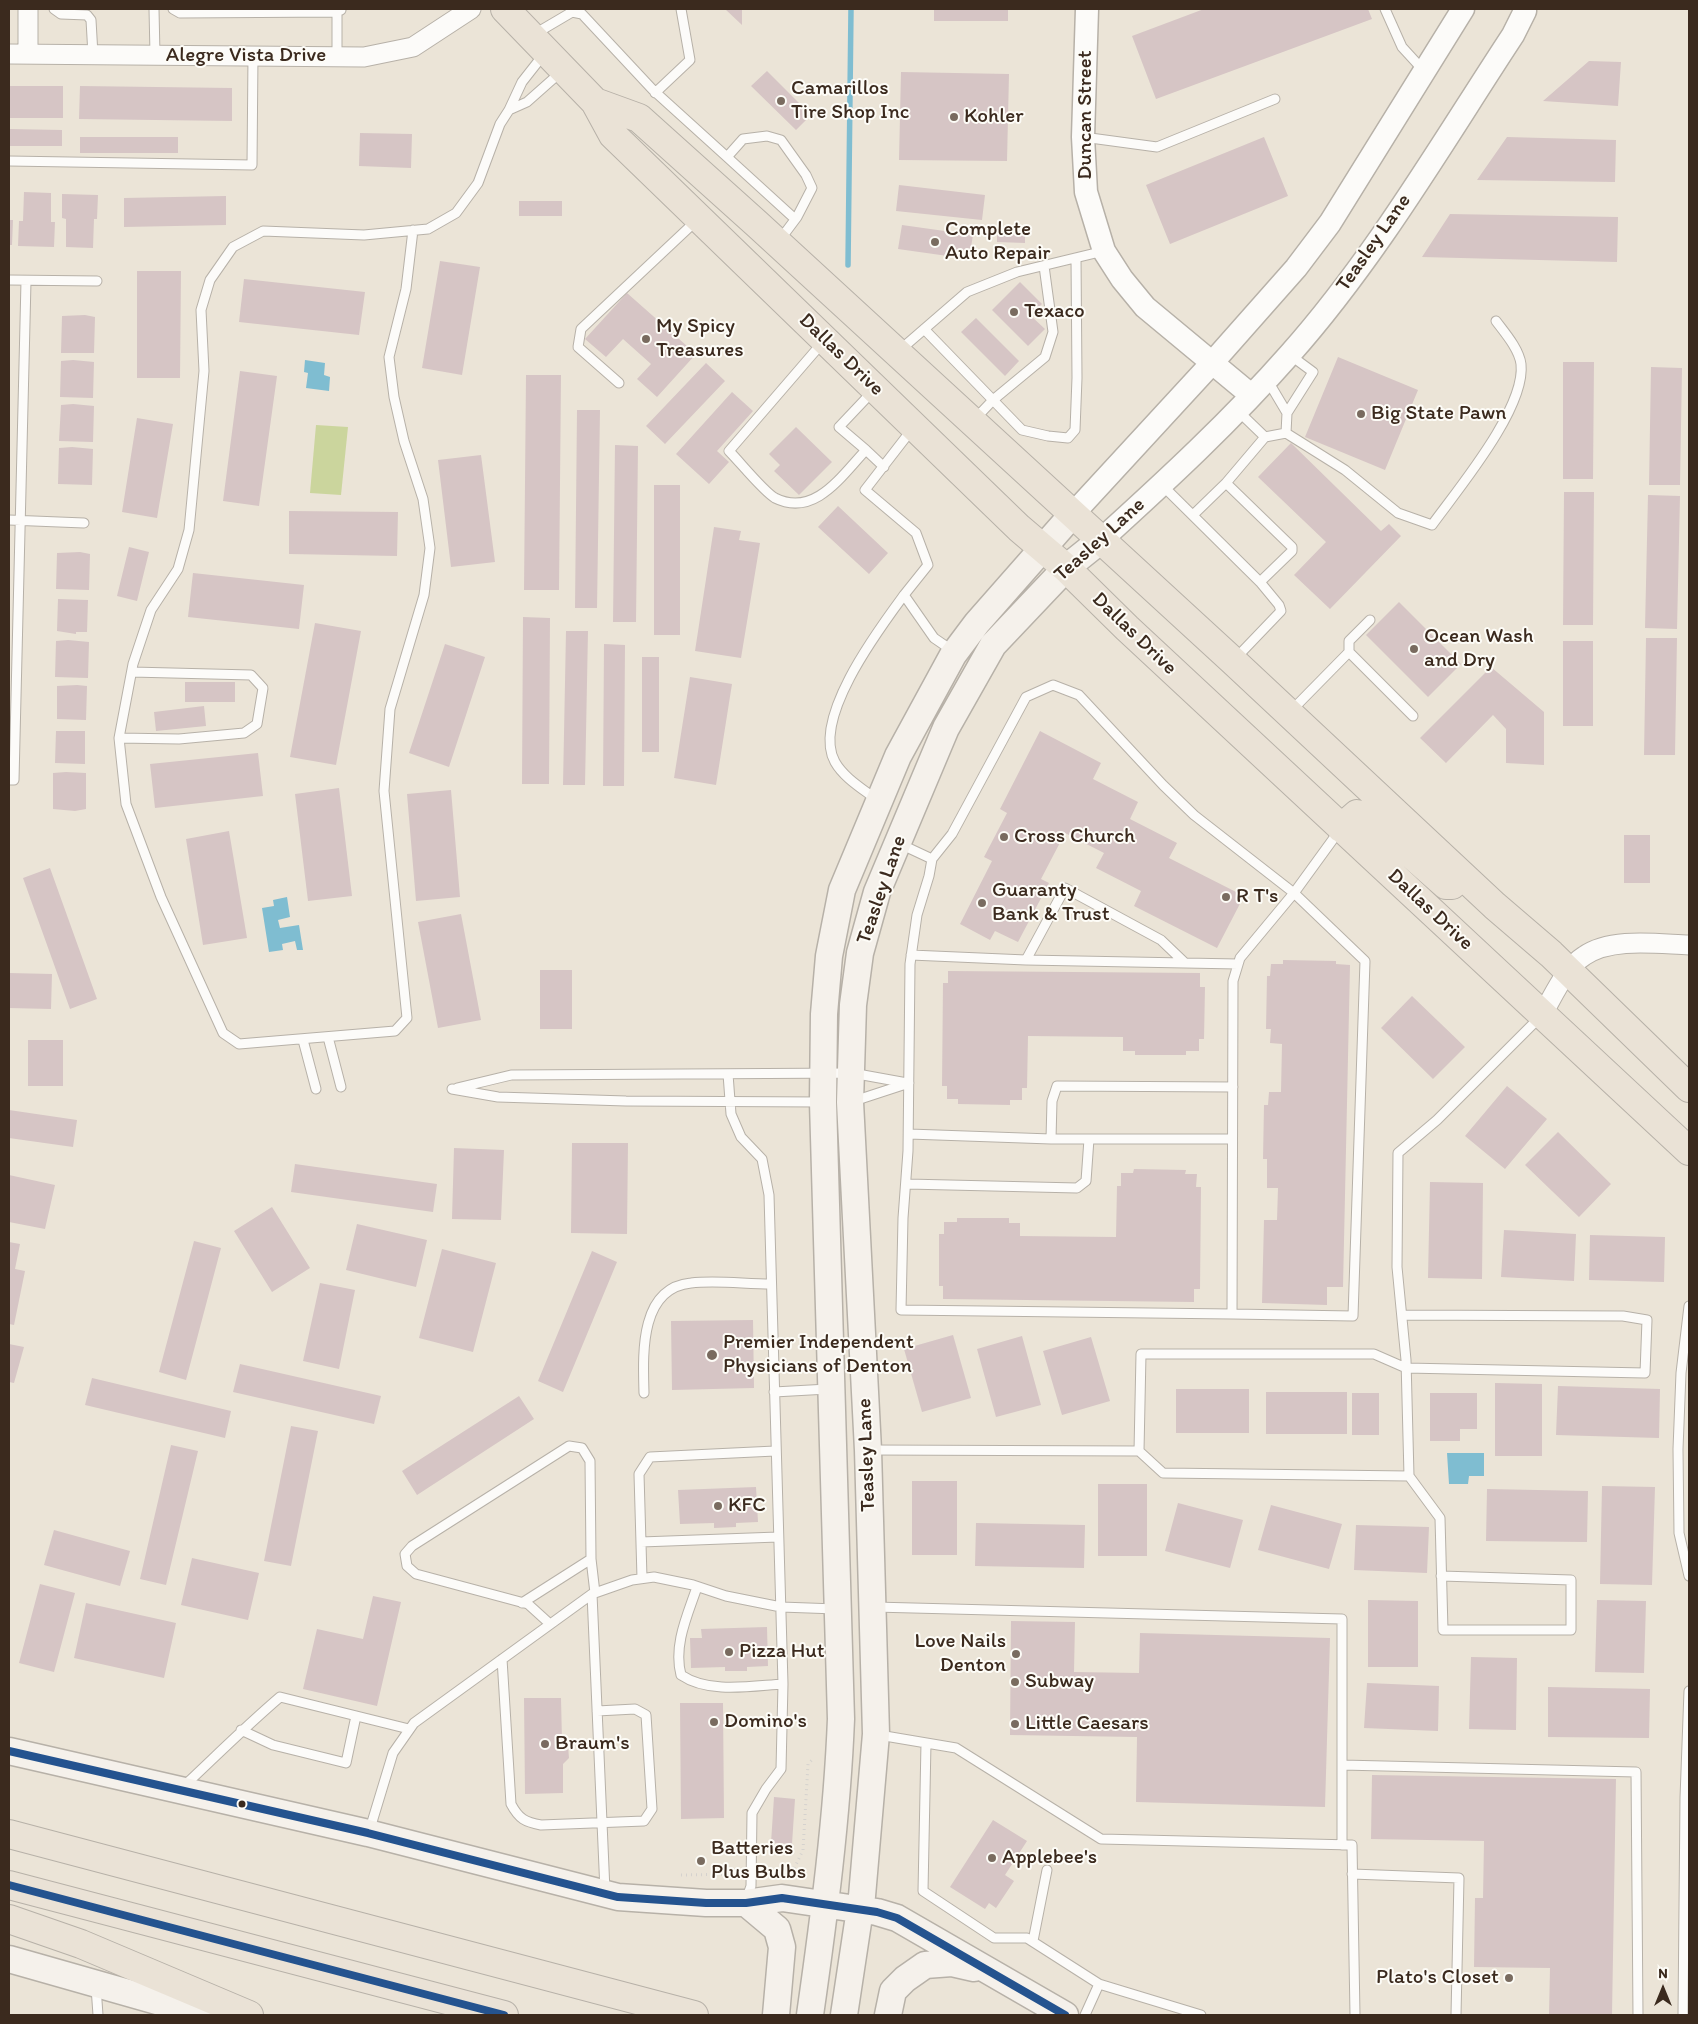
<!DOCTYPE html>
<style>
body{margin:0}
#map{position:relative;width:1698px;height:2024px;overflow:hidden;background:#ebe4d7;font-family:Itim,sans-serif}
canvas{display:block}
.frame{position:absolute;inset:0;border:10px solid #3b2a1e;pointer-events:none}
.north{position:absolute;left:1638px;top:1964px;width:50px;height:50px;-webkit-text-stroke:4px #fdfcf7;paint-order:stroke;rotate:0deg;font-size:14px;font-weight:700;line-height:20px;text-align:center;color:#3b2a1e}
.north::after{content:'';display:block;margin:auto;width:18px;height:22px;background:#3b2a1e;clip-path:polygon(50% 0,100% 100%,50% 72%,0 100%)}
</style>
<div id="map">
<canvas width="1698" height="2024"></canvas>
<div class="frame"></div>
<div class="north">N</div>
</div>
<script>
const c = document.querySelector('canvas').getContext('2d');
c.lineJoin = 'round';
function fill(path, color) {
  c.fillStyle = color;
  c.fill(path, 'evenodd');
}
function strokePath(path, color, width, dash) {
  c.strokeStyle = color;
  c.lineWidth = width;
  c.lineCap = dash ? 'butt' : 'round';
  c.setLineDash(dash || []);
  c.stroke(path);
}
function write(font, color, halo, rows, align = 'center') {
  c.font = font + ' Itim,sans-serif';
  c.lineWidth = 4;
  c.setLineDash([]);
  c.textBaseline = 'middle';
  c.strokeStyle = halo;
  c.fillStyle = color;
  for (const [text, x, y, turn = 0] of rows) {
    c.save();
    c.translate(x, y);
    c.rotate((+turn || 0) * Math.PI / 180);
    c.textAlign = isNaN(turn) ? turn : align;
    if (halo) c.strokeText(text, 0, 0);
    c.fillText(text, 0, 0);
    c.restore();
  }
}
fill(new Path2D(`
 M316,425L348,427L341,495L310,493Z`), '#cbd59d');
fill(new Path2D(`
 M305,360L325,363L324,375L330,377L329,391L306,388L308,373L304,372Z
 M287,897L290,917L278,920L280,928L299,925L303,950H297L295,941L282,944L283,950L269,952L262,908L274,906L273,900Z
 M1447,1453H1484V1476H1469L1468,1484H1449Z`), '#7fbdd1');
strokePath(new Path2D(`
 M848,265L851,9`), '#7fbdd1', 5.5);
fill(new Path2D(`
 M725,9H742V25Z
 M934,9H1008V21H934Z
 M1204,9H1368L1372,19L1156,99L1132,36Z
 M1589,61L1621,62L1618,106L1543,101Z
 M767,71L811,115L796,130L751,86Z
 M901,72L1009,74L1007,161L899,160Z
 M9,86H63V118H9Z
 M80,86L232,88V121L79,119Z
 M9,129L62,130V146H9Z
 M360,133L412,134L411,168L359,166Z
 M80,137H178V153H80Z
 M1264,137L1288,196L1170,244L1146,185Z
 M1507,137L1616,140L1615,182L1477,180Z
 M899,185L985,195L982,220L896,211Z
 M24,192L51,193V222H55L54,247L18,246L19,221H23Z
 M62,194L98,195L97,219H94L93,248L66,247V219L62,218Z
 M226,196V225L124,227V198Z
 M519,201H562V216H519Z
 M1450,214L1618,217L1617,262L1422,257Z
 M9,220H13L12,245H9Z
 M902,225L973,235L969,259L898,249Z
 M997,231L1025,233V243L997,242Z
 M440,261L480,267L462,375L422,368Z
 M137,271H181L180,378H137Z
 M244,279L365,292L359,335L239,322Z
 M1020,282L1042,304L1030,315L1045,329L1028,346L992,310Z
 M627,293L696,354L657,397L637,379L651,364L623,339L606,357L585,339Z
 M85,315L95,317L94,353H61L62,316Z
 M976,318L1019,361L1005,376L961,332Z
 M1338,357L1418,390L1385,470L1305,437Z
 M73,360L94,362L93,398L60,397L61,361Z
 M1563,362H1594L1593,479H1563Z
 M706,363L725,381L665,444L646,426Z
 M1651,367L1682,368L1680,485H1649Z
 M240,371L277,376L259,506L223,501Z
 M526,375H561L559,590H524Z
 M732,392L753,411L717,451L729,462L709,484L676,454Z
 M73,404L94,406L93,442L59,441L61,405Z
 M577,410H600L597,608H575Z
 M137,418L173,424L157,518L122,512Z
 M796,427L832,462L799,495L774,471L780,465L769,454Z
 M1291,443L1381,531L1389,524L1401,536L1330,609L1294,575L1326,542L1258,477Z
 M615,445L638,446L636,622H613Z
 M72,447L93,449L92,485L58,484L59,448Z
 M481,455L495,562L451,567L438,460Z
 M654,485H680V635H654Z
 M1564,492H1594L1593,625H1563Z
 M1648,495L1680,496L1677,629L1645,628Z
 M838,506L888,553L869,574L818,527Z
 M289,511L398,512L397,556L289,554Z
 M714,527L741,531L739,540L760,543L741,658L695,651Z
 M129,547L149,552L137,601L117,596Z
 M80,552L90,554L89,590L56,589L57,553Z
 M193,573L304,585L299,629L188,617Z
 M58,599L88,600L87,632H76V634L57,631Z
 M1399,602L1461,664L1428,697L1366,635Z
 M523,617L550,618L549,784H522Z
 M315,623L361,631L336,765L290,757Z
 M566,631H588L585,785H563Z
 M1646,638H1677L1675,755H1644Z
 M68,640L89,642L88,678L55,677L56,641Z
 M1563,641H1593V726H1563Z
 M445,644L485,657L449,767L409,753Z
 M604,644L625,645L624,786H603Z
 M642,657H659V752H642Z
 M1491,667L1544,712V765L1506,763V729L1493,715L1446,763L1420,738Z
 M690,677L732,684L716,785L674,778Z
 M185,682H235V702H185Z
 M77,685L87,686L86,720L57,719V686Z
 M204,706L206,726L156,731L154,712Z
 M56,731H85V764L55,763Z
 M1040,731L1101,763L1093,779L1138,802L1130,819L1177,843L1169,858L1244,896L1217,948L1134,906L1141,891L1096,868L1104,853L1065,833L1041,879L1049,883L1018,942L995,931L990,940L960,924L992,861L984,857L1007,813L1000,809Z
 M258,753L263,796L155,808L150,764Z
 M66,772L86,773V809L75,811L53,809V773Z
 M339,788L352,896L308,901L295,794Z
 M451,790L460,897L416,901L407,794Z
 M229,831L247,938L203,945L186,839Z
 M1624,835H1650V883H1624Z
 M50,868L97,999L70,1009L23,878Z
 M461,914L481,1020L438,1028L418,922Z
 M1283,960L1336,961V964L1350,965L1343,1287H1327V1305L1262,1303L1264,1220H1277L1278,1188H1267V1159H1263L1264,1105H1268L1269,1092H1281L1282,1044L1270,1043L1271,1029H1266L1267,976H1270L1271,964H1283Z
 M540,970H572V1029H540Z
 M948,971L1200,973V987H1205L1204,1039H1199V1051H1186V1055H1135V1051H1123V1037L1028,1036L1027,1088H1022V1100H1010V1105L958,1104V1099H947V1086H942L943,983H948Z
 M9,973L52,974L51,1009L9,1008Z
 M1412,996L1465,1047L1433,1079L1381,1028Z
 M28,1040H63V1086H28Z
 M1507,1086L1547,1119L1505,1169L1465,1136Z
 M9,1110L77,1120L73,1147L9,1138Z
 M1558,1132L1611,1184L1579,1217L1525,1165Z
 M572,1143H628L627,1234L571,1233Z
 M454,1148L504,1150L501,1220L452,1219Z
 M295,1164L437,1184L433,1212L291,1192Z
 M1134,1169L1186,1170L1185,1174H1197L1196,1187H1201L1200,1289H1194V1302L943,1299V1286H939V1234H944V1222H957V1218H1009V1223H1020V1236L1116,1237L1117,1186H1121V1173H1133Z
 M9,1175L55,1185L45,1229L9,1222Z
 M1430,1182L1483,1183L1482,1279L1428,1278Z
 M272,1207L310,1268L272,1292L234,1231Z
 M357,1224L427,1240L416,1287L346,1270Z
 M1504,1230L1576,1234L1574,1281L1501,1277Z
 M1590,1235L1665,1237L1664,1282L1589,1280Z
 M194,1241L221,1248L186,1380L159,1372Z
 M9,1242L20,1244L15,1269L25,1271L14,1325L9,1324Z
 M442,1249L496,1263L473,1352L419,1338Z
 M592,1251L617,1262L563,1392L538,1381Z
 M320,1283L355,1290L339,1369L303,1361Z
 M753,1320L754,1388L672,1390L671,1321Z
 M953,1335L971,1398L922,1412L904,1349Z
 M1022,1336L1041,1405L996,1417L977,1349Z
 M1091,1337L1110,1401L1062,1415L1043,1351Z
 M9,1344L24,1347L14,1383L9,1382Z
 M240,1364L381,1396L374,1424L233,1392Z
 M92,1378L231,1411L225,1438L85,1405Z
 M1495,1383L1542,1384V1456H1495Z
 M1558,1386L1660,1389L1659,1438L1556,1435Z
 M1176,1389H1249V1433H1176Z
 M1266,1392H1347V1434H1266Z
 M1352,1393H1379V1435H1352Z
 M1430,1393H1477V1429H1460V1441H1430Z
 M519,1396L534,1419L417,1495L402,1471Z
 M291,1426L318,1431L291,1566L264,1561Z
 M171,1445L198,1451L166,1585L140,1579Z
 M912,1481H957V1555H912Z
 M1098,1484H1147V1556H1098Z
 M1602,1486L1655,1487L1652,1585L1600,1584Z
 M756,1487L758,1522L736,1523V1527L714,1528V1523L680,1524L678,1490Z
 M1487,1489L1588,1491L1587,1542L1486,1541Z
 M1178,1503L1243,1520L1230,1568L1165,1551Z
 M1271,1505L1342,1524L1329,1569L1258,1550Z
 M976,1523L1085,1525L1084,1568L975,1566Z
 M1356,1525L1429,1527L1427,1573L1354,1570Z
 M54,1530L130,1551L120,1586L44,1565Z
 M192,1558L259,1573L248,1620L181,1605Z
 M40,1584L75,1593L54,1672L19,1663Z
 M373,1596L401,1602L377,1706L303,1689L317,1629L363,1639Z
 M1368,1600L1418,1601V1667H1368Z
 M1597,1600L1646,1601L1644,1673L1595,1672Z
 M86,1603L176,1623L164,1678L74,1658Z
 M1011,1621L1075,1622L1074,1672L1139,1673L1140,1633L1330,1638L1325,1807L1136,1802L1137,1737L1010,1735Z
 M767,1627L768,1666L747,1667V1671H725V1667L691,1668L690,1638H702L701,1629Z
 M1471,1657L1517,1658L1516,1730L1469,1729Z
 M1367,1683L1439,1686L1438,1731L1364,1728Z
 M1548,1687L1650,1689L1649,1738L1548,1737Z
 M524,1698H561L562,1741L568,1746L569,1758L563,1764V1793L525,1794Z
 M680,1703H723L724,1818L681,1819Z
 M1372,1775L1616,1779L1612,2015H1549L1550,1968L1474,1967L1475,1898H1483L1484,1841L1371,1839Z
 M774,1797L795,1799L792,1844L771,1843Z
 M993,1820L1027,1841L1005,1875L1014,1881L996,1908L989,1903L985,1909L950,1887Z`), '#d6c5c5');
const service = new Path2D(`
 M54,9L61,14L87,15L91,20L93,55
 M154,9L155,55
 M173,9L180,13L337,12V9
 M1385,9L1402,47L1424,71
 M533,35L572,12L582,14L653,90L727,157L743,139L767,136L781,140L806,175L812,188L797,217L779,241
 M544,54L522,82L509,110L527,102L562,71
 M337,57V12L341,10
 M655,93L690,60L681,9
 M1083,137L1157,147L1275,99
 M727,157L795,219
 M9,161L252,165L253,56
 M413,230L406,289L389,357L394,397L404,441L423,499L430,548L424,595L390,709L384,791L407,1018L395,1031L239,1044L223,1033L161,897L126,804L119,738L133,664L151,610L178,569L189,530L204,371L201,310L210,280L233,247L263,231L364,235L428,229L456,213L478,183L500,124L509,110
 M9,280L97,281
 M924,329L1022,430L1048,436L1068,438L1075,430L1077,378L1076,258
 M823,342L729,451C740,462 763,491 775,498C815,518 842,475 866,450L839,427L874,390
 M900,350L967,292L1017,272L1104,251
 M1268,381L1287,413L1286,433
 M619,383L578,347L581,329L697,220
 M1287,413L1313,372L1290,355
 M975,419L993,400L1045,357L1053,332L1044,266
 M913,428L865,490L916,533L928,565L904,595L934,638L953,651
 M1265,437L1286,433L1345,470L1398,513L1432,525C1458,489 1526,408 1521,364C1519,349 1505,333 1496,321
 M866,450L884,467
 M1162,485L1260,582
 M1193,515L1226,483
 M9,520L84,523
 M1349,652V641L1370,620
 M1235,659L1281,611L1279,605L1260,582L1292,551V547L1226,483L1265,437L1237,410
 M1291,711L1349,652L1413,716
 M119,738L179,739L244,733L257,724L263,688L251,675L132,672
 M9,780H14L26,281
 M877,800C863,789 844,778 835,762C811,719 879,629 904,595
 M900,844L932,859L929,876L917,915L910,964L908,1151L903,1218L901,1310L1232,1314
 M932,859L952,834L1026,697L1053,685L1079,695L1163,785L1194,815L1294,893L1339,831
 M1294,893L1365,961L1353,1316L1232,1314L1233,981L1240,958Z
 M911,955L1026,960L1238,964
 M1026,960L1065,888L1161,940L1184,962
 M328,1037L341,1087
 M303,1040L316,1089
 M728,1074L731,1114L741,1137L762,1159L769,1195L783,1684L781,1769L766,1789L752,1813L751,1886L746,1900
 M457,1088L511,1075L852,1073L907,1083
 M452,1089L498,1097L626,1101L821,1102
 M854,1101L909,1083
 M909,1134L1051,1139
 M1232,1139H1051L1052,1101L1057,1086L1233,1087
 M907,1184L1077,1188L1086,1181L1089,1139
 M1689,1306L1681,1373L1678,1449L1679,1533L1689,1576
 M774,1392L828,1389
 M644,1393C643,1355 639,1288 691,1283C716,1280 745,1284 771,1284
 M871,1450L1139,1451L1163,1473L1409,1476L1406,1360L1397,1267L1398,1153L1437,1120L1541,1016
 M1139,1451L1141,1354H1374L1406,1368L1645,1373L1647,1320L1623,1316L1402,1315
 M1409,1476L1440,1518L1443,1630H1571V1580L1441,1576
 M641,1542L778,1537
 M642,1578L639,1474L650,1457L775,1451
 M697,1587C688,1614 673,1645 681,1675C709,1694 751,1686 783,1684
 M592,1594L605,1891
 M522,1603L591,1559
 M874,1607L1342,1619V1845
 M550,1624L528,1604L416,1574L407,1566L405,1554L412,1546L569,1446L582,1448L590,1461L591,1559L595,1593
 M502,1659L511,1804C519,1819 525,1822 541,1825L644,1821L652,1809L646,1715L635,1709L597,1711
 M241,1730L273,1745L346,1763L356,1716
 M879,1735L956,1748L1101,1839L1352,1845L1355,2015
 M926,1743L923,1891L994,1938H1027L1099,1984L1085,2015
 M1342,1765L1636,1772L1638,2015
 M184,1786C216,1756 246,1726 280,1697L409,1729
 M369,1832L393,1753L414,1723L592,1594L632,1580L654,1577L693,1585L726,1596L781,1607L836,1609
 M1352,1874L1459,1878L1456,2015
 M1033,1941L1047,1870
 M1099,1984L1201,2015
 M96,1987L98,2015
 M1683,2015L1685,1798L1689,1691`);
const minor = new Path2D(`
 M9,54L364,57L413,47L471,9
 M28,54V9
 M1542,1015C1554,995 1565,968 1584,956C1611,937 1658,944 1689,945`);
const tertiary = new Path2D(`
 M1087,9L1083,137L1086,192L1104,251L1122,279L1145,307L1251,395
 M1072,515L1212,363L1296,268L1330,223L1463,9
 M1101,540C1166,481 1231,421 1290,354C1376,257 1442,143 1513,35L1525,11`);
const secondary = new Path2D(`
 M9,1751L368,1833L618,1897L706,1903H746L782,1898L877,1912L897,1918L1065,2015
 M746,1903L777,1929L782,1947L776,2015
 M9,1959L206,2015
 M810,2015C824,1917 837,1818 841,1719L823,1102L824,1014L829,956L842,890L898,756L953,655L977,623L1072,515
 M844,2015L862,1896L876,1734L868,1450L850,1102L853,1005L860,953L877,892L946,728L993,645L1066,568L1101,540
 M888,2015L893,1991L905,1979L925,1965L952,1963L974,1968`);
const primary = new Path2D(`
 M505,9L595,102L613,135L1019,528L1066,568L1127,628L1689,1151
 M595,102L639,118L757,224L1233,661L1495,906L1551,954L1689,1088
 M1341,828L1357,814L1369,817L1446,885H1452`);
const motorway = new Path2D(`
 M9,1834L694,2015
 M9,1885L504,2015
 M9,1919L81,1944L249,2015`);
strokePath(service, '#b7b1a8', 11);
strokePath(minor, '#b7b1a8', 21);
strokePath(tertiary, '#b7b1a8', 25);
strokePath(secondary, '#b7b1a8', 29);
strokePath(primary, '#b7b1a8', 30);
strokePath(motorway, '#b7b1a8', 30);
strokePath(new Path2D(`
 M681,1875L738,1874
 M790,1877L803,1850L808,1764L812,1760`), '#d5d2ce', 3, [1, 4]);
strokePath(service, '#fcfbf9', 9);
strokePath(minor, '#fcfbf9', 19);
strokePath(tertiary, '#fcfbf9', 22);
strokePath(secondary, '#f5f1eb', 26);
strokePath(primary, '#eae2d6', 28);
strokePath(motorway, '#eae2d6', 28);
strokePath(new Path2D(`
 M9,1751L368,1833L618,1897L706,1903H746L782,1898L877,1912L897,1918L1065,2015
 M9,1885L504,2015`), '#24538f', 8);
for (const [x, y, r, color] of [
 [781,101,5,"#796b5f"],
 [954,117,5,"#796b5f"],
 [935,242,5,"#796b5f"],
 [1014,312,5,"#796b5f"],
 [646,339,5,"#796b5f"],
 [1361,414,5,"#796b5f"],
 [1414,649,5,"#796b5f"],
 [1004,837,5,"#796b5f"],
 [1226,897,5,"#796b5f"],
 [982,903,5,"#796b5f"],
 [712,1355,6,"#796b5f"],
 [718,1506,5,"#796b5f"],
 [729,1652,5,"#796b5f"],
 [1016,1654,5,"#796b5f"],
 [1015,1682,5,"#796b5f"],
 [714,1722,5,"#796b5f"],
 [1015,1724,5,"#796b5f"],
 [545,1744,5,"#796b5f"],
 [242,1804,4.5,"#3b2a1e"],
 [992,1858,5,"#796b5f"],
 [701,1861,5,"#796b5f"],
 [1509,1978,5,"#796b5f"]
]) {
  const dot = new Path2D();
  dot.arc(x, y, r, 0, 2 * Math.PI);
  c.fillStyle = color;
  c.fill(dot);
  strokePath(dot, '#fdfcf7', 2);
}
write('21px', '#3b2a1e', '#fdfcf7', [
 ["Alegre Vista Drive",246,56],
 ["Duncan Street",1086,115,-90],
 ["Teasley Lane",1374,243,-55],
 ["Dallas Drive",841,355,44],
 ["Teasley Lane",1100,540,-42],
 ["Dallas Drive",1134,634,44],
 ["Teasley Lane",882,890,-71],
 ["Dallas Drive",1430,910,43],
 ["Teasley Lane",867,1455,-92]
]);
write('21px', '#3b2a1e', '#fdfcf7', [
 ["Camarillos",791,89],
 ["Tire Shop Inc",791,113],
 ["Kohler",964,117],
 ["Complete",945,230],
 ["Auto Repair",945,254],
 ["Texaco",1024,312],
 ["My Spicy",656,327],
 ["Treasures",656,351],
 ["Big State Pawn",1371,414],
 ["Ocean Wash",1424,637],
 ["and Dry",1424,661],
 ["Cross Church",1014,837],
 ["Guaranty",992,891],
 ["Bank & Trust",992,915],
 ["R T's",1236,897],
 ["Premier Independent",723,1343],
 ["Physicians of Denton",723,1367],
 ["KFC",728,1506],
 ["Love Nails",1006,1642,"right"],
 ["Denton",1006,1666,"right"],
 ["Pizza Hut",739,1652],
 ["Subway",1025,1682],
 ["Domino's",724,1722],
 ["Little Caesars",1025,1724],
 ["Braum's",555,1744],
 ["Batteries",711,1849],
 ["Plus Bulbs",711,1873],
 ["Applebee's",1002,1858],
 ["Plato's Closet",1499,1978,"right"]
], 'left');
</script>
